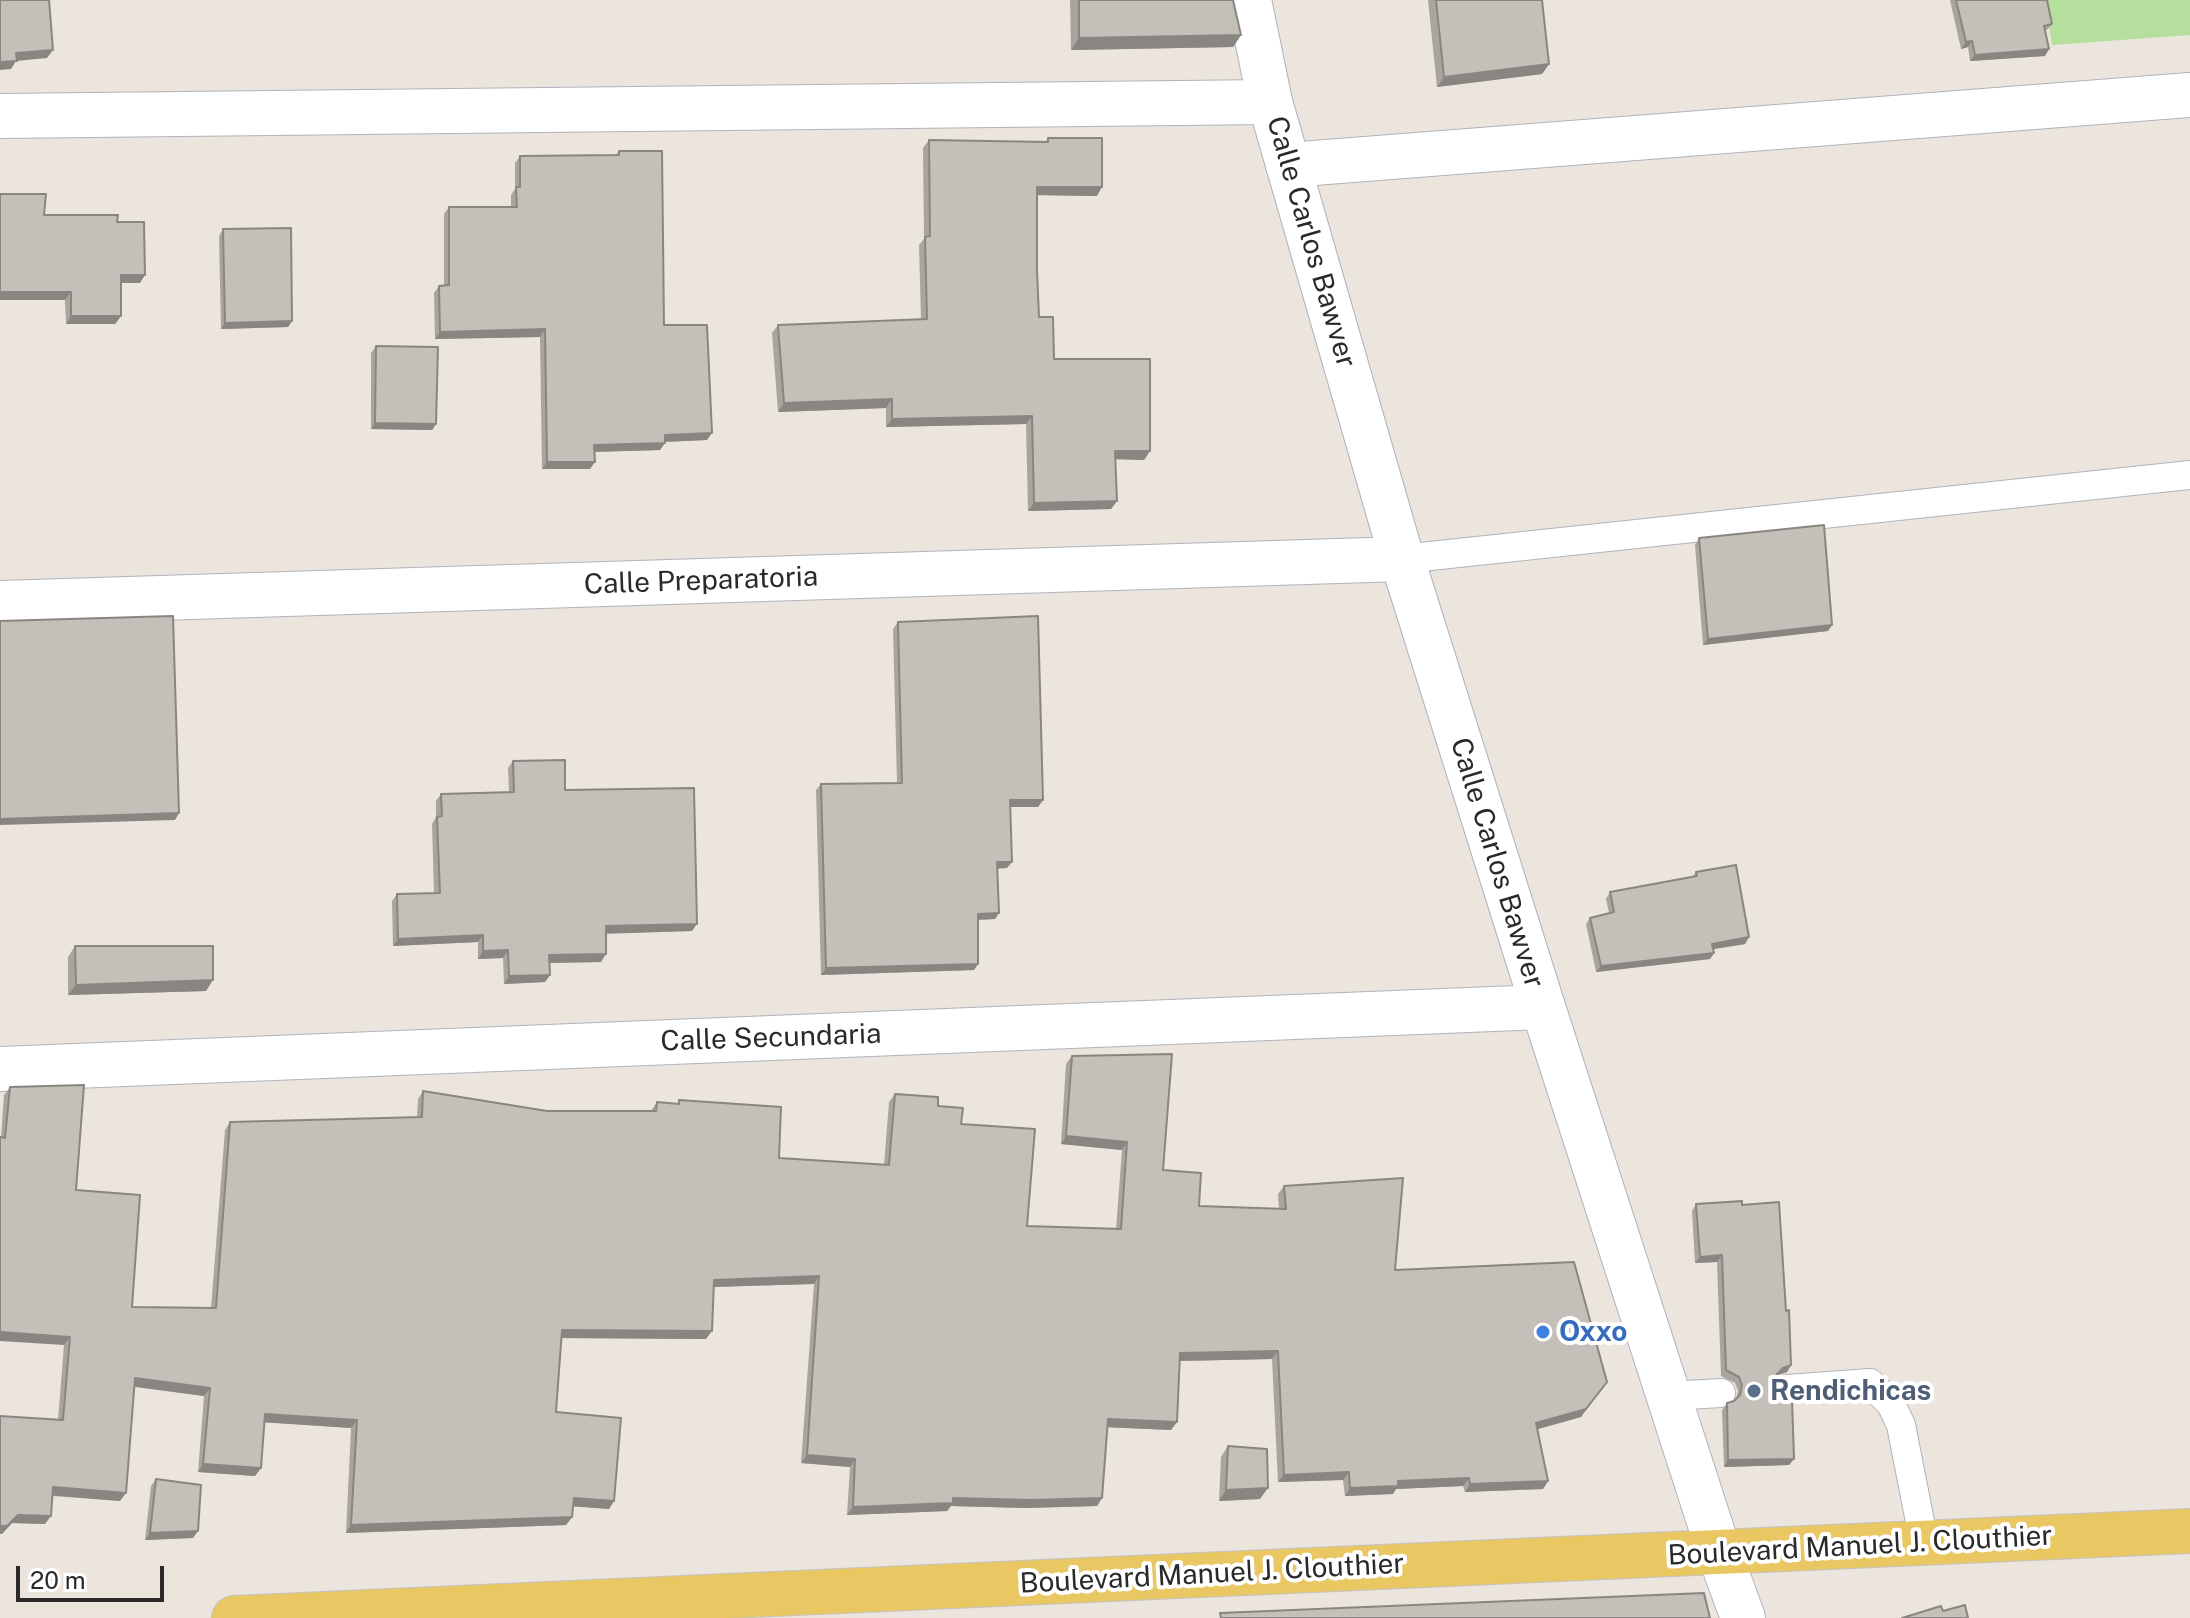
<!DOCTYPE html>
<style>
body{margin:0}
#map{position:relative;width:2190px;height:1618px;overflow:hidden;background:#ebe5dd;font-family:"Public Sans",sans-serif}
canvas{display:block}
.scale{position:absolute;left:16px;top:1566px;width:148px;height:36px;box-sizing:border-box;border:4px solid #2a2a2a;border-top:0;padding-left:10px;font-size:24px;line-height:28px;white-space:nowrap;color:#2a2a2a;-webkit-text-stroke:6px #fff;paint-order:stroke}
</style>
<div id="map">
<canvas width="2190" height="1618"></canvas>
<div class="scale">20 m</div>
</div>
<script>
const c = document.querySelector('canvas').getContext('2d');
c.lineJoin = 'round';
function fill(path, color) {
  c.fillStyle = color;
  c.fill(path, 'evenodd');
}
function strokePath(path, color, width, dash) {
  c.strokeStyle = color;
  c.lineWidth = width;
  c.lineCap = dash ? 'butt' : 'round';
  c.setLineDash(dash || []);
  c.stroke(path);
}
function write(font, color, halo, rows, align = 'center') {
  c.font = font + ' "Public Sans",sans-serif';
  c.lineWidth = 8;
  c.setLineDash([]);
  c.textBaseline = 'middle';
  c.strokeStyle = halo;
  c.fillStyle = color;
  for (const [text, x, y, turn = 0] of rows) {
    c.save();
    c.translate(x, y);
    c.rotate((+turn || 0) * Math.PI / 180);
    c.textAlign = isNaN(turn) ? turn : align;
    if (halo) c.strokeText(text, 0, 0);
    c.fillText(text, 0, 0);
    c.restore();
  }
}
fill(new Path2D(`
 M2045,0H2190V35L2052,45Z`), '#b4df9c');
const service = new Path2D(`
 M1402,559L2190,475
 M1787,1389L1870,1383L1891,1404L1901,1425L1924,1542
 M1669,1396L1721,1393`);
const minor = new Path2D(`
 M0,116L1270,102
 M1288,165L2190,95
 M0,603L1402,559
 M0,1069L1543,1007`);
const tertiary = new Path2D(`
 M1249,0L1270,102L1402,559L1543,1007L1719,1552`);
const secondary = new Path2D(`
 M1719,1552L1743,1618`);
const primary = new Path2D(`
 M234,1618L2190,1531`);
strokePath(service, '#b0b3bd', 30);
strokePath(minor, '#b0b3bd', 46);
strokePath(tertiary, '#b0b3bd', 46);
strokePath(secondary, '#b0b3bd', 46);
strokePath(primary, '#c3c3c3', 46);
strokePath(service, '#fff', 28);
strokePath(minor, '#fff', 44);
strokePath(tertiary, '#fff', 44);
strokePath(secondary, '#fff', 44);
strokePath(primary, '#e9c763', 44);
fill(new Path2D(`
 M1070,0H1233L1241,35L1233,47L1071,50Z
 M1428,0H1542L1549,64L1542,74L1437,87Z
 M1950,0H2047L2052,24L2047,30L2045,31L2049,49L2045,56L1970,61L1968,47L1961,49Z
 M1048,138L1097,196L1037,195V270L1039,317L1054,359L1150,451L1144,460L1115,459L1117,501L1111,509L1028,511L1026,424L886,427V408L778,412L772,333L778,325L921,320L919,245L924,239L923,148L929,140L1045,142Z
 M619,151L664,325L707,440L665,442L660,450L594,452L590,469H542L540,337L435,339L434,293L439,286H444V214L449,207H511V195L515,189V163L520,156L616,155Z
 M44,215L117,222L140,283H121V316L115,324H66L65,300Z
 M223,229L292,321L288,327L221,329L219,236Z
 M376,346L436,424L432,430L371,429V353Z
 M1699,538L1828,631L1703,645L1695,545Z
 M898,622L1043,800L1038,807H1011L1007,868H997L999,913L995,919L978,920V964L974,970L821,975L816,790L821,784L897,783L893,629Z
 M513,761L565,790L692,931L606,933L601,962L549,963L550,975L545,982L504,984L503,958L478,959V942L393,946L392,901L397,894L434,893L432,824L436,817V801L441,794L509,792L508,768Z
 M1696,872L1749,937L1745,944L1713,949L1714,953L1710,959L1596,972L1586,924L1590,918L1609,913L1606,899L1610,892L1692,877Z
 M75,946L206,991L68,995V957Z
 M1072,1056L1163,1170L1199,1206L1279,1209L1278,1194L1284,1186L1395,1270L1581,1417L1538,1429L1548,1481L1543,1489L1465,1492L1463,1486L1396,1489L1393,1494L1345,1496L1343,1480L1278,1482L1272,1359L1180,1361L1177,1422L1171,1430L1107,1427L1102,1498L1097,1506L1026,1508L951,1506L947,1511L847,1515L850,1467L801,1463L814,1284L714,1287L706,1339L561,1338L556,1412L614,1501L609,1509L573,1506L572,1517L566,1525L346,1533L351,1428L264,1422L261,1468L255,1476L198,1472L204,1396L135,1387L120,1501L52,1496L45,1524L12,1523L2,1534H0V1416L58,1420L64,1345L1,1137L4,1095L10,1087L76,1190L132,1307L211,1308L225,1130L230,1122L417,1117L418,1099L423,1091L547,1111H651L657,1102L677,1104L679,1100L779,1158L884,1165L889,1102L895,1094L938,1106L961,1124L1027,1226L1116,1229L1122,1150L1061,1144L1066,1064Z
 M1696,1204L1742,1205L1786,1311L1791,1365L1787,1372L1778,1375L1776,1377L1775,1384L1794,1459L1789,1465L1724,1467L1722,1410L1727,1403L1734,1401L1736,1399L1738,1391L1735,1383L1721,1376L1717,1262L1695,1263L1692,1211Z
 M1228,1446L1260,1499L1219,1501L1221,1457Z
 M156,1479L193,1538L145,1540L151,1486Z`), '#a9a49e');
fill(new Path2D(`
 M1241,35L1233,47L1071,50L1079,38Z
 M1972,41L1968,47L1961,49L1966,42Z
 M2049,49L2045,56L1970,61L1975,55Z
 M53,50L47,58L16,61L11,69L0,70V62L16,53Z
 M1549,64L1542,74L1437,87L1444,77Z
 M1037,187H1102L1097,196L1031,195Z
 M121,275H145L140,283H116Z
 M0,292H71L65,300H0Z
 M71,316H121L115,324H66Z
 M292,321L288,327L221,329L225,323Z
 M545,329L540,337L435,339L440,332Z
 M892,399L886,408L778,412L784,403Z
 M1032,416L1026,424L886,427L892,419Z
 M375,423L436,424L432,430L371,429Z
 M712,433L707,440L659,442L665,435Z
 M665,443L660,450L589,452L594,445Z
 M1115,451H1150L1144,460L1109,459Z
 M547,462H595L590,469H542Z
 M1117,501L1111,509L1028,511L1034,503Z
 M1832,625L1828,631L1703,645L1708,639Z
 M1010,800H1043L1038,807H1006Z
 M179,813L175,820L0,825V819Z
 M997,862H1012L1007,868L992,869Z
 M999,913L995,919L973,920L978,914Z
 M697,924L692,931L601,934L606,926Z
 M483,935L478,942L393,946L398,939Z
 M1749,937L1745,944L1708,950L1712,944Z
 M508,950L503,958L478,959L483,951Z
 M1714,953L1710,959L1596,972L1601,966Z
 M606,954L601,962L544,963L549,955Z
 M978,964L974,970L821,975L826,968Z
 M550,975L545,982L504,984L509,976Z
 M213,980L206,991L68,995L76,985Z
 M1066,1136L1127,1142L1122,1150L1061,1144Z
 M1722,1255L1717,1262L1695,1263L1700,1257Z
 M819,1276L814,1284L709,1287L714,1280Z
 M562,1330L712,1331L706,1339L556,1338Z
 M0,1332L70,1337L64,1345L0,1341Z
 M1278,1351L1272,1359L1175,1361L1180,1353Z
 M1791,1365L1787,1372L1778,1375L1772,1381L1783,1368Z
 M135,1378L210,1388L204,1396L130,1386Z
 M1607,1382L1581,1417L1531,1431L1536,1423Z
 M265,1414L357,1420L351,1428L259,1422Z
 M1108,1419L1177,1422L1171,1430L1102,1427Z
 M807,1455L855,1459L850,1467L801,1463Z
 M1794,1459L1789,1465L1724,1467L1728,1460Z
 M203,1464L261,1468L255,1476L198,1472Z
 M1349,1472L1343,1480L1278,1482L1284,1475Z
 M1469,1478L1463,1486L1396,1489L1393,1494L1345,1496L1350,1488L1398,1481Z
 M1548,1481L1543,1489L1465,1492L1470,1484Z
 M53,1487L126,1493L120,1501L48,1495Z
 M1268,1488L1260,1499L1219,1501L1226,1490Z
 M574,1498L614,1501L609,1509L568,1506Z
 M953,1498H1102L1097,1506L1026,1508L951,1506L947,1511L847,1515L853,1507Z
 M18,1515L51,1516L45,1524L12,1523L2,1534H0V1526Z
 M572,1517L566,1525L346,1533L351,1525Z
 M198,1531L193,1538L145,1540L150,1533Z`), '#898681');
const building = new Path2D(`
 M0,0H49L53,50L16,53L17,61L0,62Z
 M1079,0H1233L1241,35L1079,38Z
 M1436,0H1542L1549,64L1444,77Z
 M1956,0H2047L2052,24L2044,26L2049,49L1975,55L1972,41L1966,42Z
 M1048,138H1102V187H1037V270L1039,317H1053L1054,359H1150V451H1115L1117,501L1034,503L1032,416L892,419V399L784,403L778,325L927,319L925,237L930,236L929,140L1048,142Z
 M619,151H662L664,325H707L712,433L665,435V443L594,445L595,462H547L545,329L440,332L439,286L449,285V207H517L516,187H520V156L619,155Z
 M0,194H46L44,215H118L117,222H144L145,275H121V316H71V292H0Z
 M291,228L292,321L225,323L223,229Z
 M376,346L438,347L436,424L375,423Z
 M1824,525L1832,625L1708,639L1699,538Z
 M173,616L179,813L0,819V621Z
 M1038,616L1043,800H1010L1012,862H997L999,913L978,914V964L826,968L821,784L902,783L898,622Z
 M565,760V790L694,788L697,924L606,926V954L549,955L550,975L509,976L508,950L483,951V935L398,939L397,894L440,893L437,817L442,816L441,794L514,792L513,761Z
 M1736,865L1749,937L1712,944L1714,953L1601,966L1590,918L1614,912L1610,892L1697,876L1696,872Z
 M75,946H213V980L76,985Z
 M1172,1054L1163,1170L1201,1173L1199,1206L1286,1209L1284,1186L1403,1178L1395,1270L1574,1262L1607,1382L1586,1409L1536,1423L1548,1481L1470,1484L1469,1478L1398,1481V1486L1350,1488L1349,1472L1284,1475L1278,1351L1180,1353L1177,1422L1108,1419L1102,1498L1031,1500L953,1498V1503L853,1507L855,1459L807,1455L819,1276L714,1280L712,1331L562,1330L556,1412L621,1418L614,1501L574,1498L572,1517L351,1525L357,1420L265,1414L261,1468L203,1464L210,1388L135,1378L126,1493L53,1487L51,1516L18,1515L7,1526H0V1416L63,1420L70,1337L0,1332V1137L5,1138L10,1087L84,1085L76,1190L140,1195L132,1307L216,1308L230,1122L422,1117L423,1091L547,1111H656L657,1102L679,1104V1100L781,1107L779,1158L889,1165L895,1094L938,1097V1106L963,1108L961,1124L1035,1129L1027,1226L1121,1229L1127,1142L1066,1136L1072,1056Z
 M1742,1201V1205L1779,1202L1786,1311L1789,1310L1791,1365L1783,1368L1777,1374L1775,1384L1783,1397L1792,1399L1794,1459L1728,1460L1727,1403L1734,1401L1740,1395L1742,1385L1739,1377L1726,1370L1722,1255L1700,1257L1696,1204Z
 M1228,1446L1267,1449L1268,1488L1226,1490Z
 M156,1479L201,1485L198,1531L150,1533Z
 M1704,1593L1710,1618H1221L1220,1613Z
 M1965,1605L1968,1618H1902L1941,1606L1943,1611Z`);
fill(building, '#c4bfb8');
strokePath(building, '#898681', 2);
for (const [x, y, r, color] of [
 [1543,1332,8,"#3f7fe0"],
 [1754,1391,8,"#5c6f8a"]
]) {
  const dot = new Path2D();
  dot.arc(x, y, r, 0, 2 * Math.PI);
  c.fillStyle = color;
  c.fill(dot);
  strokePath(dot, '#fff', 3);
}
write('28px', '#2a2a2a', '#fff', [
 ["Calle Carlos Bawver",1311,242,74],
 ["Calle Preparatoria",701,581,-2],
 ["Calle Carlos Bawver",1497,863,73],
 ["Calle Secundaria",771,1038,-2],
 ["Boulevard Manuel J. Clouthier",1860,1546,-3],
 ["Boulevard Manuel J. Clouthier",1212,1574,-3]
]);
write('bold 28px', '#366cbe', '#fff', [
 ["Oxxo",1559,1332]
], 'left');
write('bold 28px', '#4e5e75', '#fff', [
 ["Rendichicas",1770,1391]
], 'left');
</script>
